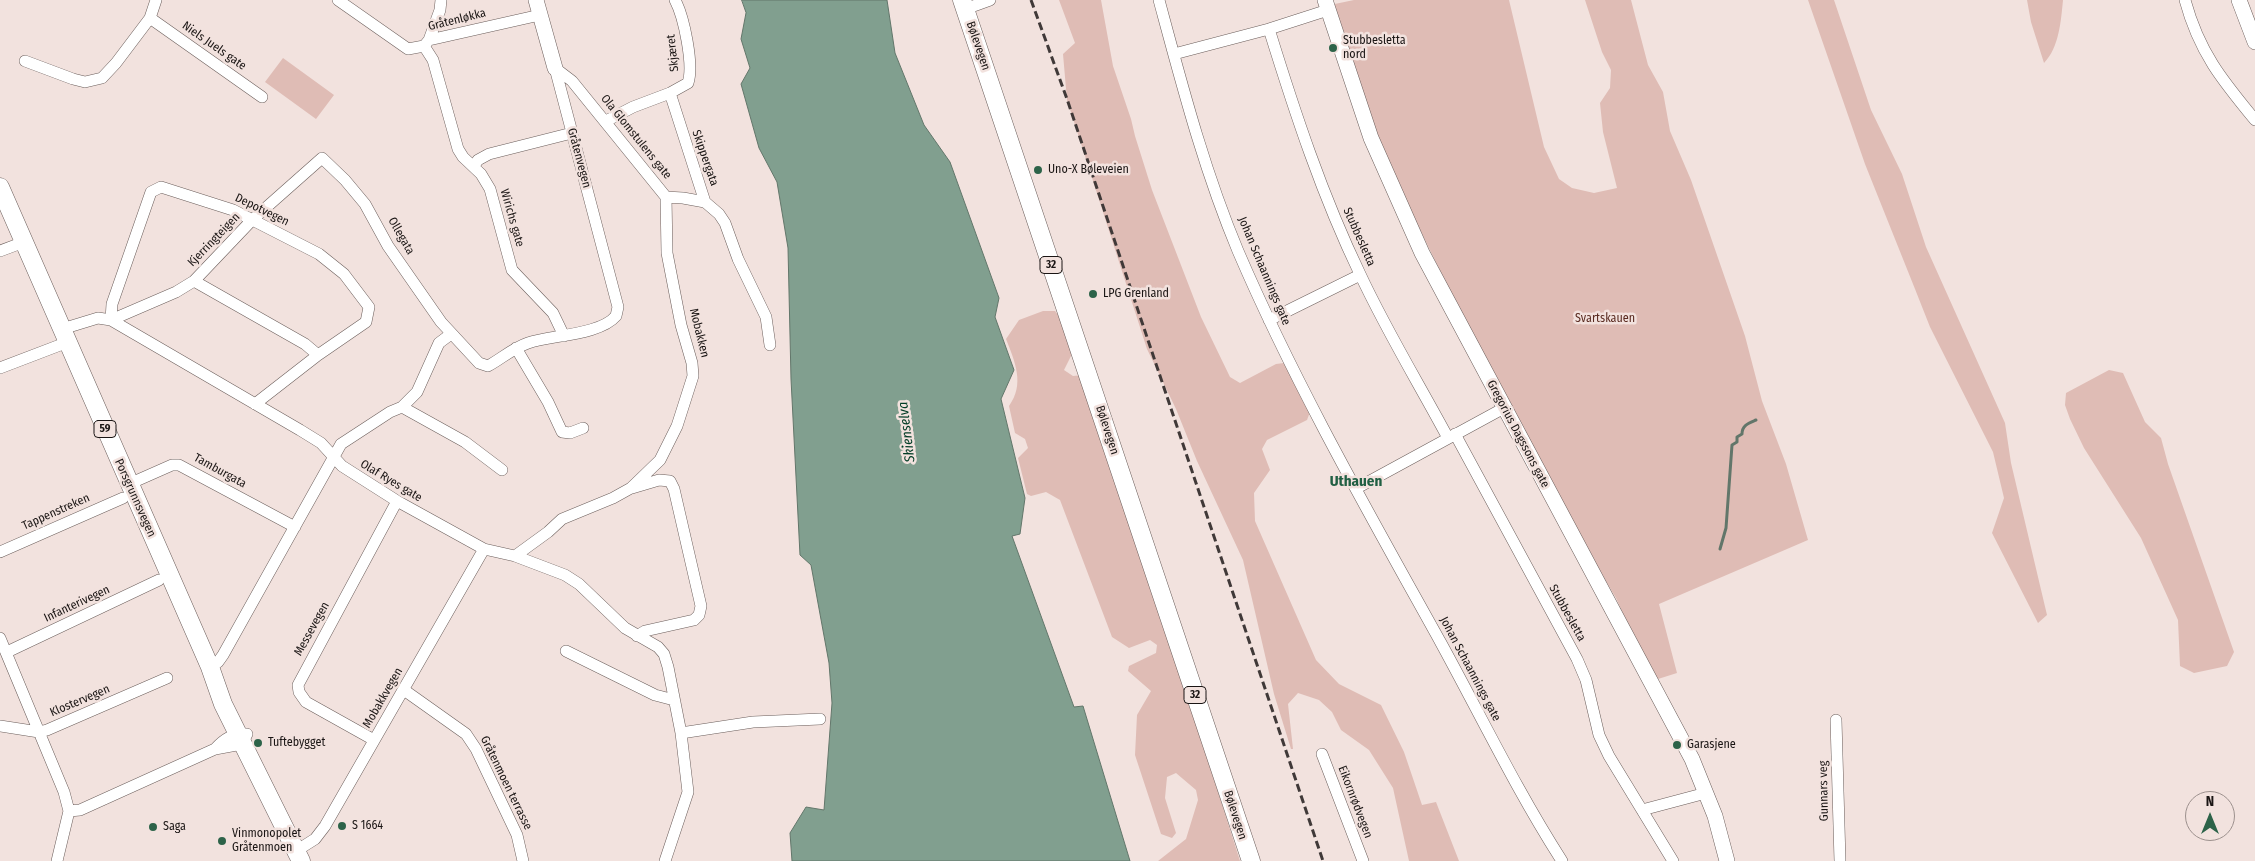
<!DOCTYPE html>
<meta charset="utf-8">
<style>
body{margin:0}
#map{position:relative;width:2255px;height:861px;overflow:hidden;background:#f2e2de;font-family:"Fira Sans Condensed",sans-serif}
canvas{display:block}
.north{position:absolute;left:2185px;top:791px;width:50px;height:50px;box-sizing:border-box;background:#f2e2de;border:1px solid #9c908d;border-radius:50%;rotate:0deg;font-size:14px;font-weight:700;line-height:20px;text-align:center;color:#1a1514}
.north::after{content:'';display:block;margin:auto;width:18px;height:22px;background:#2d6349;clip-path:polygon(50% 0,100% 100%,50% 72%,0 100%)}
</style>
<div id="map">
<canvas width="2255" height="861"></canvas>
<div class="north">N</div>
</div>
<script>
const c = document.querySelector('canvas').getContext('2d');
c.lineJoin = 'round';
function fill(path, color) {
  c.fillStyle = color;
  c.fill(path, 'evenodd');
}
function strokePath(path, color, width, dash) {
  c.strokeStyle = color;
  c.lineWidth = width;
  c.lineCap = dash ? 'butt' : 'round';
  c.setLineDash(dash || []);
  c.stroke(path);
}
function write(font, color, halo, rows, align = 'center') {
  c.font = font + ' "Fira Sans Condensed",sans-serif';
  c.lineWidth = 5;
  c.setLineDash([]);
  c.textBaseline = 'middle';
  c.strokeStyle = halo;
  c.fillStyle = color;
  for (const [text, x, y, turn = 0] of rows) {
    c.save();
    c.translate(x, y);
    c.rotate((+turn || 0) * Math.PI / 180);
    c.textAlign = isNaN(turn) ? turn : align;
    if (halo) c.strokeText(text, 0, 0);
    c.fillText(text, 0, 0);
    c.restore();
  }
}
fill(new Path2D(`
 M1059,0H1101L1113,66L1131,119L1135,136L1152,190L1201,317L1230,377L1240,383L1276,364L1284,363L1310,412L1307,420L1267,440L1262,449L1270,470L1254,493L1255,521L1316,660L1339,684L1381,705L1404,752L1422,805L1436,802L1459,861H1409L1393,788L1369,750L1341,730L1332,712L1319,700L1298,693L1288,704L1293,749H1291L1274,694L1243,560L1197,461L1176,409L1147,349L1067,100L1063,54L1075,43Z
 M1354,0H1509L1544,147L1559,179L1572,188L1594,193L1617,188L1603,132L1600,103L1610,88L1611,70L1602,52L1585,0H1631L1648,65L1663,92L1670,131L1691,180L1745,336L1762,401L1786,464L1808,540L1659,604L1677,673L1658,679L1640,651L1616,598L1579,536L1478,348L1375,138L1330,5Z
 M1808,0H1834L1871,110L1902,174L1926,247L2005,423L2011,463L2047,615L2038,623L1992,533L2004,498L1993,452L1930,327L1915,289L1865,164Z
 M2027,0H2063C2061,21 2059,48 2044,63L2031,22Z
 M283,58L334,95L316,119L265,82Z
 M1043,311H1055L1062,320L1073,352L1064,370L1073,376L1083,375L1128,508L1240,861H1158L1186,839L1198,800L1196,790L1176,773L1167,777L1165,798L1176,833L1172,838L1161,834L1135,755L1137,715L1151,691L1128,671L1129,666L1156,653L1157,645L1150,640L1129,648L1112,637L1060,500L1046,492L1031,496L1027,494L1018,458L1028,448L1025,439L1015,433L1009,406C1025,384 1015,362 1006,339L1019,320Z
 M2109,370L2123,373L2145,422L2161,438L2168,464L2234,652L2227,666L2194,673L2180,666L2178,620L2141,538L2084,448L2070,419L2065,405L2066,393Z`), '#dfbcb5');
const water = new Path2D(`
 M742,0H887L895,53L924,125L950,162L999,298L995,317L1014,370L1001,399L1025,498L1020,534L1012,536L1074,707L1083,706L1130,861H792L790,833L806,807L824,810L832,703L829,663L811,565L800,555L791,379L788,248L777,182L759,148L741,84L750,68L741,39L746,13Z`);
fill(water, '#819f8f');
strokePath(water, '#62766a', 1);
strokePath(new Path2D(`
 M1720,549L1726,528L1732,445L1737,442V437L1742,434C1742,425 1749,423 1756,420`), '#62766a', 3);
const street = new Path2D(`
 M338,0L408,49L424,46L429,40L540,15
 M1159,0C1182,85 1204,170 1238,251C1296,386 1370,515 1441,643C1481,716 1517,791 1562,861
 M2185,0C2199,52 2222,80 2255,120
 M965,9L990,0
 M150,18L262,97
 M1269,29C1295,113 1322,195 1360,274C1386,330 1419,384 1448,438
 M429,40L440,10L441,0
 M424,46L433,60L458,149L463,157L481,174L490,189L512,270L553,313L564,336
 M1174,54L1269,29L1328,10
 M25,61L73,79L85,82L102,78L116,63L150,18L156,0
 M555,68L572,81L666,197L683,198L705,202
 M670,93L705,202L719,214L725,223L738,259L766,317L770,345
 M606,121L633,107L670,93L688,83C694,65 684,17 675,0
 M474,166L478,160L489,154L572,133
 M0,251L24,242
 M194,281L305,344L318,355
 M1269,320L1360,275
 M62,329L98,318L111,320L300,430L321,443L342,466L397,501L484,549L515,556L565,575L579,584L625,628L658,647L664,654L668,667L681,733L688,792L665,861
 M516,348L548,402L562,432L570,433L583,428
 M0,368L68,342
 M255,404L318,355L366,322L369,307L344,274L319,254L233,210L161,187L151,192L112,304L111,320L176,292L194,281L252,220L322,158L345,180L365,204L388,246L441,322L479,363L488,366C501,359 513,348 528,343C551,335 600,335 616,316L618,307L555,68
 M402,407L465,442L502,470
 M1455,434L1577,659L1586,680L1599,735L1609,756L1673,861
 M129,484L172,465H179L295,527
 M632,488L659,480L670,481L674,489L701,606L699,615L694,620L645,631L637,636
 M1357,488L1504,408
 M0,552L123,498
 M515,556L548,532L562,519L613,498L631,488L660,460L677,426L693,376L692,363L681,325L667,253L666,197
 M0,638L64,792L69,811L57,861
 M566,651L655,695L674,700
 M7,652L159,580
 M210,667L218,662L223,655L341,444L390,412L402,407L417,392L439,343L451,334
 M404,690L466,734L476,749L517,835L523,861
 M1836,720L1840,861
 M0,726L39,732L47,730L167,678
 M681,733L753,722L820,719
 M374,740L306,702L299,692L298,685L397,501
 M1322,754L1363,861
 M1642,810L1706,793
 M69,811L80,810L215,749L242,744L247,734C233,733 224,739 215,749
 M296,851L315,839L325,826L484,549`);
const secondary = new Path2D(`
 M536,0L555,68
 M1325,0L1371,138L1422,253L1692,759L1715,816L1727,861
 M2239,0L2255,42`);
const primary = new Path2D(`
 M962,0L1251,861
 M0,187L210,667L223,704L301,861`);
strokePath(street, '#6b5e5b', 12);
strokePath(secondary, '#6b5e5b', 16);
strokePath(primary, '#6b5e5b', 19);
strokePath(street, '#fff', 11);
strokePath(secondary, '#fff', 15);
strokePath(primary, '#fff', 18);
strokePath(new Path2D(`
 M1031,0L1067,99L1323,861`), '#403938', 3, [8, 4]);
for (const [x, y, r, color] of [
 [1333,48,5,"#2d6349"],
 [1038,170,5,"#2d6349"],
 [1093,294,5,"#2d6349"],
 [258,743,5,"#2d6349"],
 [1677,745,5,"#2d6349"],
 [342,826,5,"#2d6349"],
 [153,827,5,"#2d6349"],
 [222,841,5,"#2d6349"]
]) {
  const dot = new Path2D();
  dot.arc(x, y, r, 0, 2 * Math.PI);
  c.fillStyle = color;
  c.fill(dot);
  strokePath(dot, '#f2e2de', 2);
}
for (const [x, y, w] of [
 [1051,265,22],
 [105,429,22],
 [1195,695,22]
]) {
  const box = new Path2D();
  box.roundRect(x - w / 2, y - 8.5, w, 17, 4);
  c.fillStyle = '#f2e2de';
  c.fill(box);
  strokePath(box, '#1a1514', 1);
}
write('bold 11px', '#1a1514', null, [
 ["32",1051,265],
 ["59",105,429],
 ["32",1195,695]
]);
write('12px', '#1a1514', '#f2e2de', [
 ["Gråtenløkka",457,20,-14],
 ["Niels Juels gate",214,46,35],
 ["Bølevegen",978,46,71],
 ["Skjæret",673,53,-96],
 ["Ola Glomstulens gate",636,137,51],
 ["Gråtenvegen",579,158,75],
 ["Skippergata",705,158,71],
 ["Depotvegen",262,210,26],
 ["Wirichs gate",512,218,74],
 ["Ollegata",401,236,60],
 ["Stubbesletta",1359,237,66],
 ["Kjerringteigen",214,240,-46],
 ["Johan Schaannings gate",1264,271,67],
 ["Mobakken",699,333,76],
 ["Bølevegen",1107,430,72],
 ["Gregorius Dagssons gate",1518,434,62],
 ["Tamburgata",220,471,29],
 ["Olaf Ryes gate",391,481,31],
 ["Porsgrunnsvegen",135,498,66],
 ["Tappenstreken",56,512,-24],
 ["Infanterivegen",77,604,-25],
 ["Stubbesletta",1567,613,61],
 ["Messevegen",312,629,-61],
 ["Johan Schaannings gate",1470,669,62],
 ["Mobakkvegen",383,698,-60],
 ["Klostervegen",80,701,-23],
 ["Gråtenmoen terrasse",506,783,64],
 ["Gunnars veg",1824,791,-91],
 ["Eikornrødvegen",1355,802,69],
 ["Bølevegen",1235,815,72]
]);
write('12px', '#1a1514', '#f2e2de', [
 ["Stubbesletta",1343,41],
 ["nord",1343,55],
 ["Uno-X Bøleveien",1048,170],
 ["LPG Grenland",1103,294],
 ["Tuftebygget",268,743],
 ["Garasjene",1687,745],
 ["S 1664",352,826],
 ["Saga",163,827],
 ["Vinmonopolet",232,834],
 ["Gråtenmoen",232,848]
], 'left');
write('12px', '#5a2b21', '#f2e2de', [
 ["Svartskauen",1605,319]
]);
write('italic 14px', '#003c25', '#f2e2de', [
 ["Skienselva",907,432,-97]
]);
write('bold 15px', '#205f43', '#f2e2de', [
 ["Uthauen",1356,482]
]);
</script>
